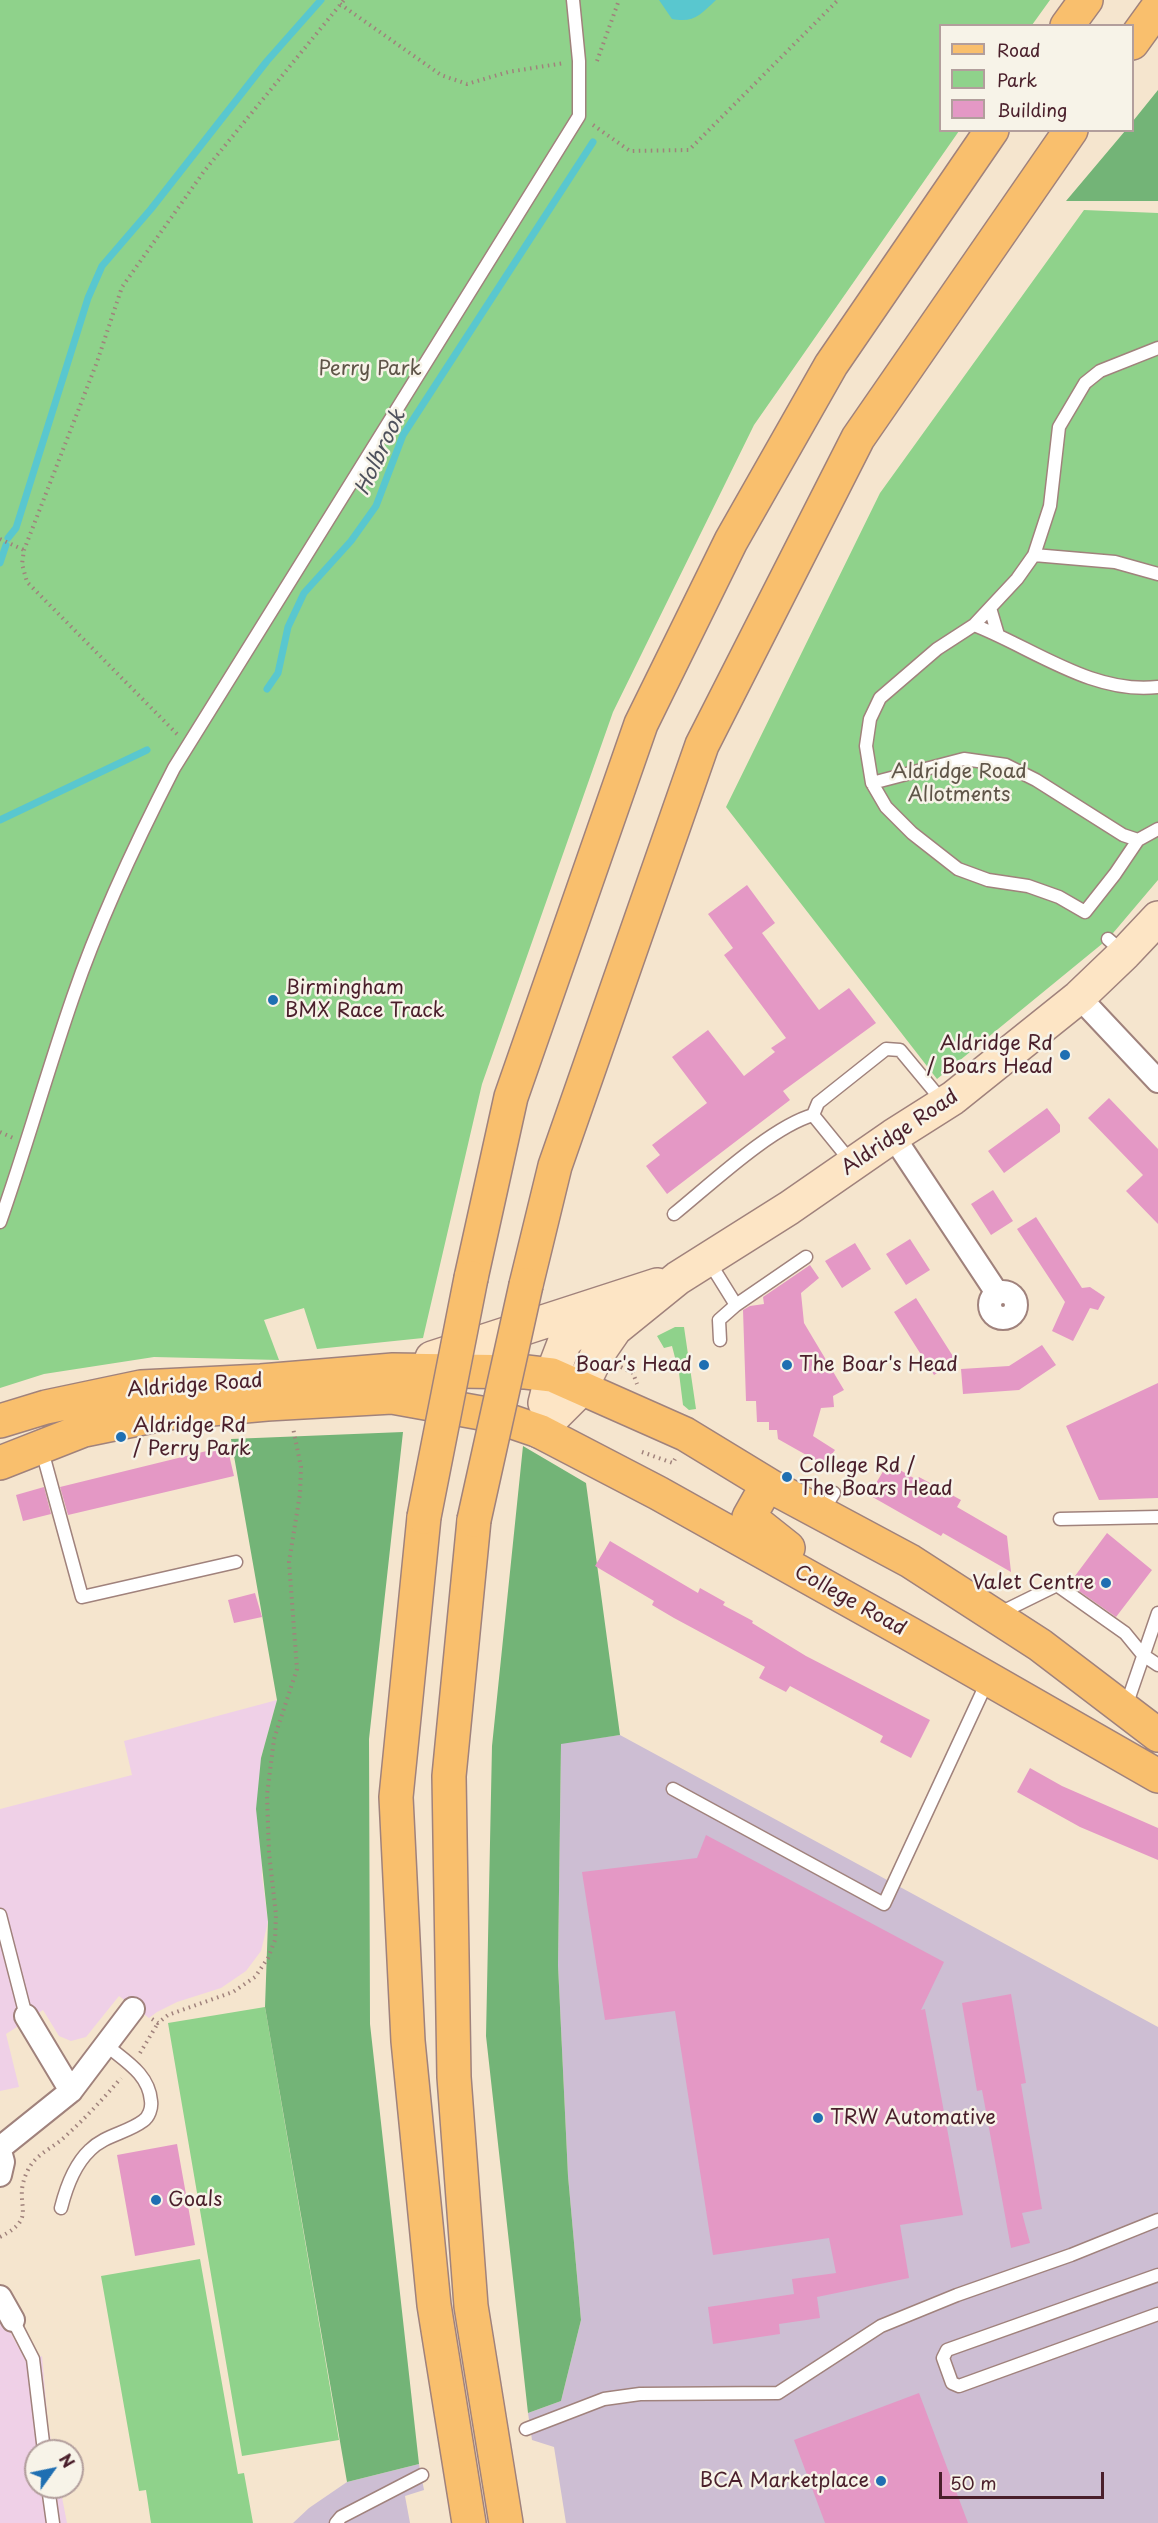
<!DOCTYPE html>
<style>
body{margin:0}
#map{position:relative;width:1158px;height:2523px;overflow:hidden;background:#f5e5ce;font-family:"Playpen Sans",sans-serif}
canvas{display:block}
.legend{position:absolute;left:939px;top:24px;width:195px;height:108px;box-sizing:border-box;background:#f7f3e8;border:2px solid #b29e9c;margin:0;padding:8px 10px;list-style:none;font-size:18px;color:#4a1f2b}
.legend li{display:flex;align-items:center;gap:12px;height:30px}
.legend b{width:30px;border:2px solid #b29e9c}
.north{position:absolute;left:24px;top:2439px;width:60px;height:60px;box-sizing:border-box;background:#f7f3e8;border:2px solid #b29e9c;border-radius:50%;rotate:57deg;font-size:16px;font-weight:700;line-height:24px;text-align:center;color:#4a1f2b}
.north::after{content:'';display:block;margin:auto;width:21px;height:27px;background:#1f6fb2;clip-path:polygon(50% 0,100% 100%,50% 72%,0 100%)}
.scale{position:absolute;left:939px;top:2472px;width:165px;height:27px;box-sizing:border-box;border:3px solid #4a1f2b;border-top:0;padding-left:8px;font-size:18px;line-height:21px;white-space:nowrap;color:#4a1f2b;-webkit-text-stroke:4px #f7f3e8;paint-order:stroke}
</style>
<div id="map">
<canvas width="1158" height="2523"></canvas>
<ul class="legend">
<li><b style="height:8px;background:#f9bf6d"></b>Road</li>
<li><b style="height:16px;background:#8fd28b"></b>Park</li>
<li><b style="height:16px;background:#e498c5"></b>Building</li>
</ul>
<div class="north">N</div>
<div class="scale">50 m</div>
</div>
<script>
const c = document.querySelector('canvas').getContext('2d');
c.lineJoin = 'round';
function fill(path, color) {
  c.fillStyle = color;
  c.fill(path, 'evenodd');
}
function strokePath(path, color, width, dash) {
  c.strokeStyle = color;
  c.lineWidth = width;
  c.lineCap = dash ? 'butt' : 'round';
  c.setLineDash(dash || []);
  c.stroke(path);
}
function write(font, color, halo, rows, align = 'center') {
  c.font = font + ' "Playpen Sans",sans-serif';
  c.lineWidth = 5;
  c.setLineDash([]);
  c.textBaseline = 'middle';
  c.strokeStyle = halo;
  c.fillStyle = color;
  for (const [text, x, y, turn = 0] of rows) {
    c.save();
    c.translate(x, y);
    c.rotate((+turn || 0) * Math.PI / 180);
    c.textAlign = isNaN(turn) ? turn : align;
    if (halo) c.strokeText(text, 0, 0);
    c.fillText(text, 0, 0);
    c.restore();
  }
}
fill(new Path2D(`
 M277,1700L261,1758L262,1875L268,1922L261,1951L246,1971L221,1988L177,2002L157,2012L149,2018L119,1996L86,2037L71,2041L59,2036L43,2010L6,2034L19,2087L0,2091V1809L132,1775L124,1741Z
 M0,2313L27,2363L42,2356L48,2425L53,2451H36V2487H60L67,2523H0Z`), '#efd0e7');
fill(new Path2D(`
 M620,1735L1158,2027V2523H566L554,2447L532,2440L528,2413L561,2401L581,2320L568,2176L558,1965L561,1743Z
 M419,2464L424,2490L405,2496L410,2523H293L309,2508L347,2482Z`), '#cdbed3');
fill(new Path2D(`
 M0,0H1050L1032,25L940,26V130L959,131L754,425L613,712L482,1084L423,1338L317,1349L304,1308L264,1320L279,1360L154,1357L44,1374L0,1388Z
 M1084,210L1158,213V880L1108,939L937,1079L726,807L880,493Z
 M675,1327H684L696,1409L689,1410L683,1405L679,1373L672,1346L664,1348L657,1336Z
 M265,2007L339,2440L242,2456L168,2023Z
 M200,2259L238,2474L244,2473L253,2523H151L146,2490L139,2491L101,2276Z`), '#8fd28b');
fill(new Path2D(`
 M1158,90V201H1066L1125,131L1132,130L1133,121Z
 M403,1432L369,1739L370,2024L419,2464L347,2482L265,2007L268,1922L256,1809L261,1758L277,1700L231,1439Z
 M523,1446L586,1483L620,1735L561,1744L558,1965L568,2176L581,2320L561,2401L528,2413L486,2036L492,1746Z`), '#73b477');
fill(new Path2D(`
 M659,0H716C700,15 694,23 672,19Z`), '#59c7cf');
strokePath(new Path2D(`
 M8,538L16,528L88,298L102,266L151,209L267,61L321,0
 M0,563L6,545
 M267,689L278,673L288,627L304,593L351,541L376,506L403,435L593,142
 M0,820L147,750`), '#59c7cf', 7);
fill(new Path2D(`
 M747,885L775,923L762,933L819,1010L849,988L876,1023L783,1091L790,1100L667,1194L646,1166L660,1155L652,1145L707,1103L672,1057L708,1030L744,1076L775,1052L771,1048L786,1038L724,955L733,948L708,914Z
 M1109,1098L1158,1149V1224L1126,1191L1143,1175L1088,1118Z
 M1047,1108L1060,1125V1132L1004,1173L988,1151Z
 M993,1190L1013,1221L991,1235L971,1204Z
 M1036,1217L1082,1288L1090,1287L1105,1297L1098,1310L1090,1308L1073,1341L1052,1331L1065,1302L1017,1229Z
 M910,1239L930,1270L906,1285L886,1254Z
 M855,1243L871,1269L842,1288L825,1261Z
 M810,1265L819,1278L801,1293L804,1323L844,1390L833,1396L834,1407L821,1408L813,1436L835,1450L824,1465L778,1439L777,1430H769V1422H757L756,1401H746L743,1310L750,1306L764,1304L763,1297Z
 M916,1298L956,1361L934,1375L894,1312Z
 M1042,1345L1056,1365L1019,1390L963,1394L961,1369L1009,1366Z
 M1158,1383V1498L1099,1500L1066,1426Z
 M227,1446L234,1476L68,1515L60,1487Z
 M888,1463L917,1480L919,1477L961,1500L957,1507L1007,1536L1011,1572L943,1533L941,1536L869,1495Z
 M44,1487L51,1514L23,1521L16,1495Z
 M1107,1533L1152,1570L1116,1617L1069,1584Z
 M610,1541L698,1593L700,1588L725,1602L723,1605L753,1621L752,1623L806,1656L930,1720L911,1758L880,1742L883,1736L790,1686L786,1692L759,1678L765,1667L674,1618L652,1605L654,1601L595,1566Z
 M255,1593L262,1617L234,1623L228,1600Z
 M1030,1768L1062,1786L1158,1828V1860L1080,1827L1017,1792Z
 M706,1835L944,1962L921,2010L925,2009L963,2215L900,2225L909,2278L817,2297L820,2318L779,2324L780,2334L713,2344L708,2307L794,2294L792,2279L836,2273L829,2238L713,2255L675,2011L605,2020L582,1872L697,1858Z
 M1011,1994L1026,2083L1021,2084L1042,2209L1022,2213L1030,2243L1011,2248L982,2090L977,2091L962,2003Z
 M177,2144L195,2245L135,2256L117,2155Z
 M919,2393L968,2523H825L794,2440Z`), '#e498c5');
const lane = new Path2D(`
 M1158,348L1100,371L1085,383L1059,427L1050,506L1034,555L1017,579L974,625L937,649L880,698L870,719L866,746L872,783L886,807L912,833L958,869L988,880L1028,886L1059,897L1085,912L1115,874L1138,840L1158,829
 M1034,555L1115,562L1158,574
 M990,608L998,635
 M974,625C1031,647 1093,695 1158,687
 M872,783L964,759L1006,765L1036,780L1123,835L1138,840
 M1108,939L1124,953
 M852,1163L813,1115L818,1103L886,1049L900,1050L944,1103
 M674,1214C710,1185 771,1127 813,1115
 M0,1222C26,1148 47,1072 73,997C100,918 136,842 174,768L579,116V61L573,0
 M708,1260L736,1305L806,1257
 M720,1340L719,1320L736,1305
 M41,1447L82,1597L236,1562
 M822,1512L834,1493
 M1060,1519L1158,1517
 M998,1614L1057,1585L1125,1633L1143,1655L1158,1665
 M1125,1709L1158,1613
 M673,1789L884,1904L988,1680
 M0,1915L26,2016
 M61,2208C66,2188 74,2165 90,2150C105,2135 127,2133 143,2121C149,2117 152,2108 151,2101C149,2074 125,2061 106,2045
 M1158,2275L947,2350L943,2358L952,2383L959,2386L1158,2314
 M13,2320L33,2359L44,2451
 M526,2429L604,2399L640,2394L778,2393L881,2326L957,2295L1071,2255L1158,2220
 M48,2487L53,2523
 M336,2523L341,2517L422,2475`);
const street = new Path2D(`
 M1079,997L1158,1081
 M893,1136L997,1293
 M990 1305a13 13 0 1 1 26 0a13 13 0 1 1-26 0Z
 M26,2016L71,2091
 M0,2148L71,2091L133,2009
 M0,2151L3,2162L0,2175
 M0,2297L13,2320`);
const secondary = new Path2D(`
 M432,1358L657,1285
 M545,1403L552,1375L565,1341L601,1313
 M539,1431L580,1390L597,1355L615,1329L678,1278L789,1208L893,1136L953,1098L1079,997L1125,953L1158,918`);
const primary = new Path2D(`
 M0,1421L46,1407L141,1387L261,1381L393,1370L526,1372L552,1375L685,1434L772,1487L910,1561L1040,1645L1158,1735
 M0,1463L84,1430L167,1413L267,1404L392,1397L492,1415L539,1431L658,1493L910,1634L1158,1776
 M772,1487L762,1494L749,1517L788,1548`);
const highway = new Path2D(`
 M1067,26L1086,0
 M1132,43L1158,7
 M471,1278L511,1097L641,724L731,541L831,365L992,130
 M526,1285L555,1166L702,745L858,438L1071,130
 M424,1517L396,1797L408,2041L434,2305L469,2523
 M474,1520L449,1776L454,2077L471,2306L506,2523`);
strokePath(lane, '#a0827c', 15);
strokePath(street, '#a0827c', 26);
strokePath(secondary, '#a0827c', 36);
strokePath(primary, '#a0827c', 36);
strokePath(highway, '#a0827c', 36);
strokePath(new Path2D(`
 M340,4L441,75L467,84L508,72L564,63
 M597,61L619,0
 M593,125L630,151L689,150L838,0
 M0,539L24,550
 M177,734L27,582L22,564L24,550L97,362L122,287L205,170L344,0
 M0,1132L13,1138
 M621,1367L633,1373L637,1384
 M642,1452L673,1463L675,1459
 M152,2019L158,2023L168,2015L233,1992L255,1977L268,1958L275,1940L276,1915L269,1853L267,1795L274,1739L297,1669L289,1562L300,1494L301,1467L293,1428
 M140,2053L158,2023
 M0,2237C41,2216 11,2206 27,2172C34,2156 47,2151 60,2141C82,2122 102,2100 121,2078`), '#a0827c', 4, [1.5, 4.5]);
strokePath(lane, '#fff', 12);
strokePath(street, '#fff', 22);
strokePath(secondary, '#fde5c5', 33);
strokePath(primary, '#f9bf6d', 33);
strokePath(highway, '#f9bf6d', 33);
const highwayBridge = new Path2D(`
 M424,1517L471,1278
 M474,1520L526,1285`);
strokePath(highwayBridge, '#a0827c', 36, []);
strokePath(highwayBridge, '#f9bf6d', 33);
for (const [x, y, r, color] of [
 [273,1000,6,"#1f6fb2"],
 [1065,1055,6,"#1f6fb2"],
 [704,1365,6,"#1f6fb2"],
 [787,1365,6,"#1f6fb2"],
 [121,1437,6,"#1f6fb2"],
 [787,1477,6,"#1f6fb2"],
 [1106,1583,6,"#1f6fb2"],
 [818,2118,6,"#1f6fb2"],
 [156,2200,6,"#1f6fb2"],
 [881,2481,6,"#1f6fb2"]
]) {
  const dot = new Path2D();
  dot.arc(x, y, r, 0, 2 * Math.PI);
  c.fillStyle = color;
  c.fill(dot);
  strokePath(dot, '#f7f3e8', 2);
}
write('20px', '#5f5548', '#f7f3e8', [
 ["Perry Park",370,369],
 ["Aldridge Road",959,772],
 ["Allotments",959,795]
]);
write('20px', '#4a1f2b', '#f7f3e8', [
 ["Birmingham",285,988],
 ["BMX Race Track",285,1011],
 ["Aldridge Rd",1053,1044,"right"],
 ["/ Boars Head",1053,1067,"right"],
 ["Boar's Head",692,1365,"right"],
 ["The Boar's Head",799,1365],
 ["Aldridge Rd",133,1426],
 ["/ Perry Park",133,1449],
 ["College Rd /",799,1466],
 ["The Boars Head",799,1489],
 ["Valet Centre",1094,1583,"right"],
 ["TRW Automative",830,2118],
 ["Goals",168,2200],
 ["BCA Marketplace",869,2481,"right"]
], 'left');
write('20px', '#4a1f2b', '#f7f3e8', [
 ["Aldridge Road",900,1133,-34],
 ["Aldridge Road",195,1386,-4],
 ["College Road",850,1601,29]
]);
write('italic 21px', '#4e515c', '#f7f3e8', [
 ["Holbrook",381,453,-65]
]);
</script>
